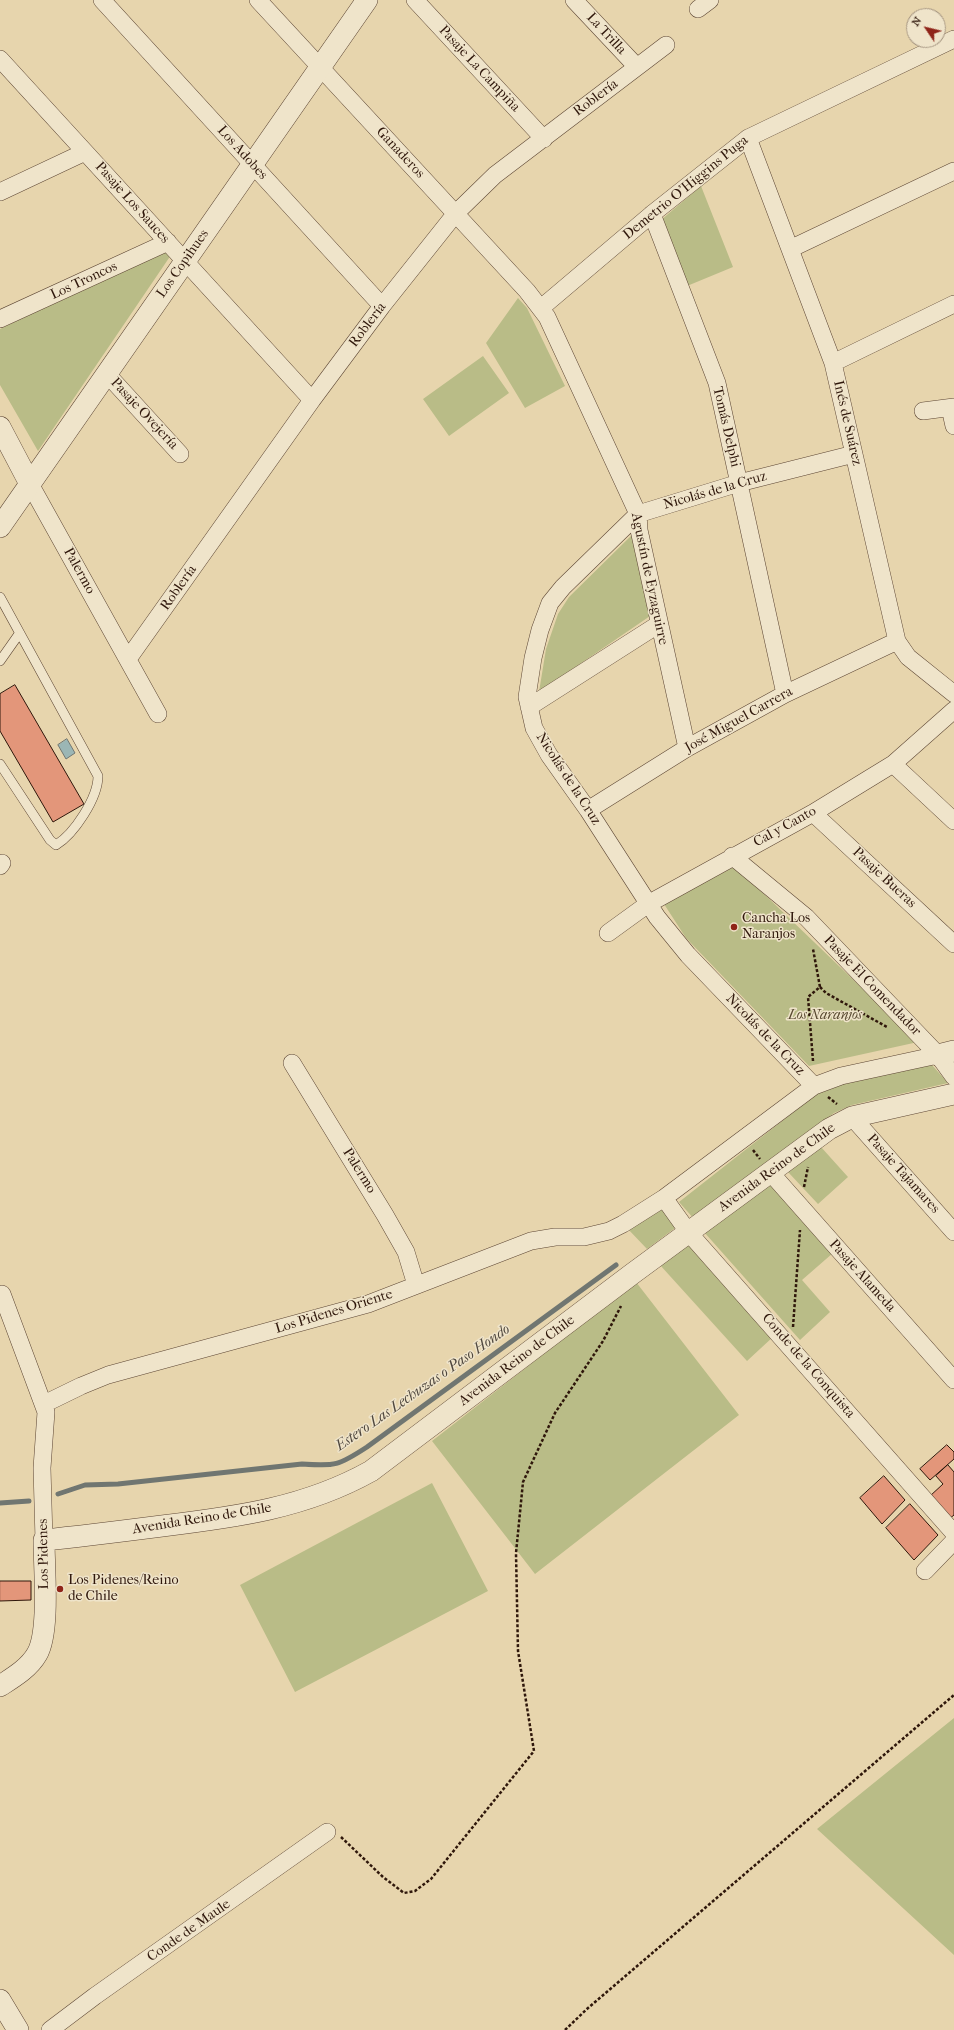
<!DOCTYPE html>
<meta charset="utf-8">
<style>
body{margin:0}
#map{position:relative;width:954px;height:2030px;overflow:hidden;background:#e7d5ad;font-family:"IM FELL French Canon",serif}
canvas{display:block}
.north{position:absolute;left:906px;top:8px;width:40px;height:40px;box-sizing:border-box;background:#efe4ca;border:1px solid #a2927e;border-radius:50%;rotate:305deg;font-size:11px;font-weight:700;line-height:16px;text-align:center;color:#2f170b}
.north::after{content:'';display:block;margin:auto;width:14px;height:18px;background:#8f2418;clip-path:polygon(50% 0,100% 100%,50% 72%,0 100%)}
</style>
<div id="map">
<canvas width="954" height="2030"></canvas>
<div class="north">N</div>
</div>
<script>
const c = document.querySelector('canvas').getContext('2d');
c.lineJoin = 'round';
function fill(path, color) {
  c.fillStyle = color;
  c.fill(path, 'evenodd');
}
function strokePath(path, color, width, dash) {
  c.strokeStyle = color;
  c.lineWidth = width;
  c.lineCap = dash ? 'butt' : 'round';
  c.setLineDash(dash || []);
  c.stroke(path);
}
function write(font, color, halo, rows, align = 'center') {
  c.font = font + ' "IM FELL French Canon",serif';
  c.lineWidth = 3;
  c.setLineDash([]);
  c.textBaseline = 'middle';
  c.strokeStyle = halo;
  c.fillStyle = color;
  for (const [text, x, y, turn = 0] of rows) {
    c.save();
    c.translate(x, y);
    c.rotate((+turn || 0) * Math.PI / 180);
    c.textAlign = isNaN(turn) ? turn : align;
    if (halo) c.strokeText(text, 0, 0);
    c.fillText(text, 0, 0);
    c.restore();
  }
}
fill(new Path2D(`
 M701,186L733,267L687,286L661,220Z
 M163,249L171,255L38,451L0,385V329Z
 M518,298L527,308L565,386L525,408L486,343Z
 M483,356L509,393L449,436L423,399Z
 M636,531L653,614L539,692L546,649L558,614L569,597Z
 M735,866L918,1042L809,1066L686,938L664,904Z
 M932,1065L948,1083L852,1105L834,1113L695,1220L679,1202L819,1092L836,1082Z
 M821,1147L848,1177L818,1204L788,1172Z
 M771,1183L833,1253L802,1280L830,1312L800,1340L704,1232Z
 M662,1205L679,1225L647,1249L627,1228Z
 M691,1241L774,1336L747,1361L660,1265Z
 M636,1282L739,1415L535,1574L432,1441Z
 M432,1483L488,1591L295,1692L240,1585Z
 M954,1718V1955L817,1829Z`), '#b9bc87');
const water = new Path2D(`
 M67,739L75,753L66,759L58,745Z`);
fill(water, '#9bb6b5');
strokePath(water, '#707671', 1);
strokePath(new Path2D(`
 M58,1494L85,1485L118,1484L302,1464C336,1466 338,1466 367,1447L616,1265
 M0,1503L29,1501`), '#707671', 5);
const building = new Path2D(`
 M15,685L84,804L53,822L0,731V694Z
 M947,1445L954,1452V1459L930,1480L920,1469Z
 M948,1465L954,1472V1515L949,1519L930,1496L943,1484L936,1476Z
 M884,1476L905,1500L882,1524L860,1498Z
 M910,1504L938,1535L914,1560L886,1528Z
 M0,1581H31V1600L0,1601Z`);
fill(building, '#e3967a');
strokePath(building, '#2f170b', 1);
const service = new Path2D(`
 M0,597L98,776C98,798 74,834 56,845L50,840L0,764
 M0,661L19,634`);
const minor = new Path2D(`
 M102,0L382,306
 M258,0L527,291L547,317L638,514L639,530L687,748
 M415,0L544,139
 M574,0L637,67
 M698,9L710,0
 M0,59L312,400
 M748,138L833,363L897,641L908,657L954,694
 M0,192L85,152
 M652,214L717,383L785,694
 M790,249L954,171
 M541,308L652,214L748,138L954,39
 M0,319L168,242
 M833,363L954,304
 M107,374L180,454
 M950,408L954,426
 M923,411L954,407
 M30,484L158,714
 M128,659L312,400L382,306L456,213L495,175L666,45
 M529,707L659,624
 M893,764L954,821
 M588,810L687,748L785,694L897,641
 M813,813L954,944
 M732,856L806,917L938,1055L954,1077
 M0,866L2,863
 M608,933L648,904L813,813L893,764L954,710
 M292,1063L385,1215L406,1252L416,1285
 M814,1086L688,955L657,917L588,810L549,755L534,728L527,697L533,658L540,630L550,603L563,587L638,514L739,483L854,454
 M852,1117L954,1232
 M770,1172L954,1380
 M664,1198L689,1233L954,1533
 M0,1295L2,1294L46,1412L42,1468L44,1540
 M44,1404L81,1386L108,1375L368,1304L531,1241L555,1237H584L609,1231L623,1224L664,1198L814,1086L841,1076L938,1055
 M925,1571L954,1541
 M50,2030L95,1996L327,1832`);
const tertiary = new Path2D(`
 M0,427L30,484
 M0,527L367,0
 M938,1055L954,1051
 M0,1686C14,1677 29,1668 37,1654C50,1632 44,1567 44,1540C84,1536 123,1531 162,1526C236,1517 305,1508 371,1471L632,1274L829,1129L852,1117L954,1094
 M0,2000L18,2030`);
strokePath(service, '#5d4634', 10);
strokePath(minor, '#5d4634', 18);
strokePath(tertiary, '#5d4634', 22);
strokePath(new Path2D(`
 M820,987L826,993L887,1027
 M813,1061L808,997L820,987L813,949
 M828,1097L837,1104
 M753,1150L760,1159
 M804,1187L808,1167
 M793,1327L800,1230
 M341,1837L383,1877L404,1893L415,1891L431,1879L534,1751L518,1651L516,1553L523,1482L555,1413L603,1341L621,1306
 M565,2030L588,2008L954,1695`), '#2f170b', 2.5, [3, 2]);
strokePath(service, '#efe4ca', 9);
strokePath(minor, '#efe4ca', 17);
strokePath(tertiary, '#efe4ca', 21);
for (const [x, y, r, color] of [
 [734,927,4,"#8f2418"],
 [60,1589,4,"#8f2418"]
]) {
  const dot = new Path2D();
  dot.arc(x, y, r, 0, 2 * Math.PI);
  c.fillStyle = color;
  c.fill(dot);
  strokePath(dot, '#efe4ca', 1.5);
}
write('14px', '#2f170b', '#efe4ca', [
 ["La Trilla",606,34,47],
 ["Pasaje La Campiña",479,69,47],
 ["Roblería",596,98,-37],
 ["Los Adobes",242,153,48],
 ["Ganaderos",400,153,47],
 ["Demetrio O'Higgins Puga",686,188,-39],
 ["Pasaje Los Sauces",132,203,48],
 ["Los Copihues",183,264,-55],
 ["Los Troncos",84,281,-25],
 ["Roblería",368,325,-53],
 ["Pasaje Ovejería",144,414,47],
 ["Inés de Suárez",847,423,77],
 ["Tomás Delphi",726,427,77],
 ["Nicolás de la Cruz",715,491,-16],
 ["Palermo",79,571,61],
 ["Agustín de Eyzaguirre",649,579,78],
 ["Roblería",179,588,-55],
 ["José Miguel Carrera",739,720,-29],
 ["Nicolás de la Cruz",568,779,57],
 ["Cal y Canto",785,827,-29],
 ["Pasaje Bueras",884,878,43],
 ["Pasaje El Comendador",872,986,46],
 ["Nicolás de la Cruz",765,1035,46],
 ["Avenida Reino de Chile",777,1168,-36],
 ["Palermo",359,1171,58],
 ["Pasaje Tajamares",903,1174,48],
 ["Pasaje Alameda",862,1276,48],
 ["Los Pidenes Oriente",334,1312,-17],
 ["Avenida Reino de Chile",517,1361,-37],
 ["Conde de la Conquista",808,1366,49],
 ["Avenida Reino de Chile",202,1519,-9],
 ["Los Pidenes",44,1554,-91],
 ["Conde de Maule",189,1931,-35]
]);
write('14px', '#2f170b', '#efe4ca', [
 ["Cancha Los",742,919],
 ["Naranjos",742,935],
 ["Los Pidenes/Reino",68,1581],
 ["de Chile",68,1597]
], 'left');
write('italic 14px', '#584930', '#efe4ca', [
 ["Los Naranjos",825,1016]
]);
write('italic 15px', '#4f473e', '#efe4ca', [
 ["Estero Las Lechuzas o Paso Hondo",423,1388,-35]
]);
</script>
